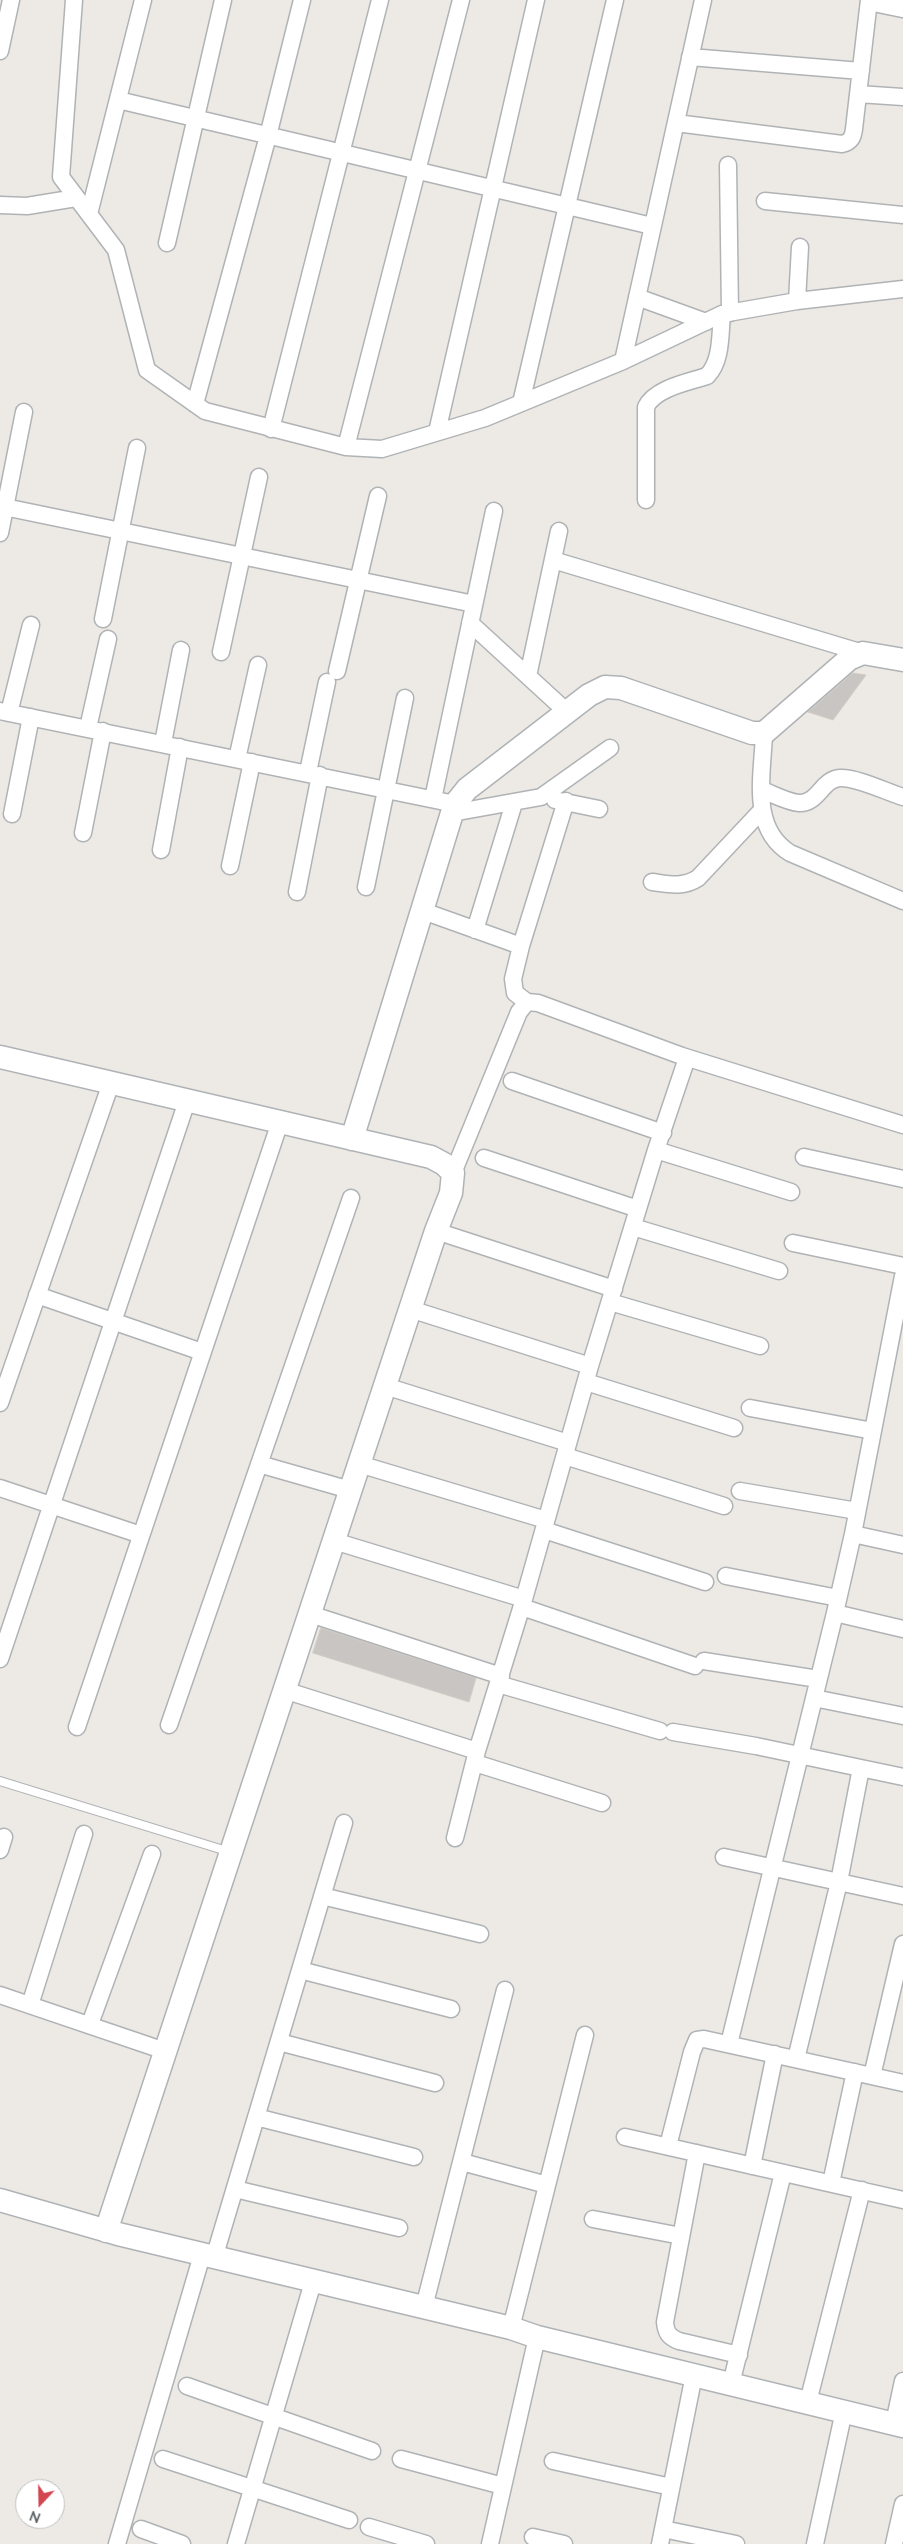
<!DOCTYPE html>
<style>
body{margin:0}
#map{position:relative;width:903px;height:2544px;overflow:hidden;background:#edeae5;font-family:Mulish,sans-serif}
canvas{display:block}
.north{position:absolute;left:15px;top:2479px;width:50px;height:50px;box-sizing:border-box;background:#fff;border:1px solid #bec0c1;border-radius:50%;rotate:201deg;font-size:14px;font-weight:700;line-height:20px;text-align:center;color:#5d6163}
.north::after{content:'';display:block;margin:auto;width:18px;height:22px;background:#d24650;clip-path:polygon(50% 0,100% 100%,50% 72%,0 100%)}
</style>
<div id="map">
<canvas width="903" height="2544"></canvas>
<div class="north">N</div>
</div>
<script>
const c = document.querySelector('canvas').getContext('2d');
c.lineJoin = 'round';
function fill(path, color) {
  c.fillStyle = color;
  c.fill(path, 'evenodd');
}
function strokePath(path, color, width, dash) {
  c.strokeStyle = color;
  c.lineWidth = width;
  c.lineCap = dash ? 'butt' : 'round';
  c.setLineDash(dash || []);
  c.stroke(path);
}
const building = new Path2D(`
 M853,673L866,675L833,720L808,712Z
 M321,1628L476,1678L469,1702L313,1653Z`);
fill(building, '#c9c5c2');
strokePath(building, '#d1cbc4', 1);
const lane = new Path2D(`
 M0,1781L230,1852`);
const street = new Path2D(`
 M74,0L61,177L116,250L147,370L205,411L346,447L382,449L485,418L623,361L722,314L797,301L903,289
 M0,51L11,0
 M690,57L861,71
 M858,94L903,97
 M118,100L652,226
 M676,123L842,144C851,142 853,137 854,129L869,0
 M728,165L730,313
 M765,201L903,215
 M0,205L27,206L76,198
 M89,214L143,0
 M167,243L223,0
 M637,297L706,322
 M797,301L800,247
 M623,361L703,0
 M521,403L615,0
 M195,404L268,136L302,0
 M271,429L380,0
 M437,432L536,0
 M346,447L461,0
 M646,500V407C655,388 689,382 707,376C722,361 720,334 722,314
 M0,506L474,604
 M0,533L24,412
 M553,560L863,653
 M103,619L137,448
 M470,623L567,712
 M221,652L259,477
 M337,671L378,496
 M528,676L559,531
 M0,711L455,804
 M9,713L31,625
 M88,728L108,639
 M764,733C763,773 749,828 790,853L903,901
 M163,743L181,650
 M237,759L258,665
 M308,772L327,682
 M762,790C773,794 787,802 799,803C818,804 822,779 840,778C856,777 887,792 903,797
 M433,799L494,511
 M555,800L599,809
 M566,801L521,946L513,979L515,993L527,1002L538,1003L682,1056L903,1125
 M452,813L541,797L610,748
 M12,814L31,717
 M83,833L103,731
 M161,850L180,747
 M230,866L252,762
 M652,882C668,884 683,888 698,878L762,810
 M366,887L405,698
 M297,892L320,775
 M423,911L521,946
 M475,930L514,803
 M512,1081L663,1133
 M656,1150L791,1192
 M804,1157L903,1179
 M484,1158L638,1209
 M453,1173L519,1012L527,1002
 M633,1227L779,1271
 M436,1231L614,1289
 M793,1243L903,1266
 M37,1295L202,1352
 M610,1302L760,1346
 M410,1309L590,1366
 M586,1382L734,1428
 M385,1386L568,1443
 M0,1403L111,1083
 M750,1408L873,1431
 M565,1456L724,1506
 M259,1464L350,1490
 M359,1464L546,1520
 M0,1488L141,1535
 M740,1491L857,1511
 M544,1530L705,1582
 M853,1534L903,1545
 M334,1541L524,1599
 M726,1576L838,1598
 M522,1607L695,1666
 M835,1613L903,1629
 M310,1614L501,1676
 M0,1659L187,1101
 M704,1661L818,1679
 M498,1684L660,1731
 M284,1690L477,1751
 M814,1698L903,1716
 M169,1725L351,1198
 M77,1727L280,1122
 M673,1732L756,1746L903,1777
 M475,1763L602,1803
 M455,1838L477,1751L524,1599L590,1366L656,1150L687,1058
 M0,1850L4,1837
 M724,1857L903,1896
 M322,1896L480,1934
 M300,1970L451,2009
 M0,1995L165,2051
 M30,2005L84,1834
 M90,2024L152,1854
 M279,2042L435,2083
 M729,2044L835,1613L853,1534L903,1276
 M796,2059L839,1882L861,1768
 M872,2076L903,1944
 M256,2117L414,2157
 M625,2137L903,2200
 M668,2146L692,2052L697,2040L704,2039L903,2083
 M697,2153L665,2322C666,2333 669,2337 679,2341L739,2355
 M462,2162L547,2185
 M752,2166L775,2054
 M831,2183L855,2072
 M235,2189L399,2228
 M593,2219L681,2236
 M214,2258L344,1823
 M424,2307L505,1990
 M511,2328L585,2035
 M731,2384L783,2173
 M187,2386L372,2451
 M808,2402L862,2190
 M894,2423L903,2381
 M163,2459L349,2520
 M401,2459L503,2486
 M553,2461L671,2487
 M369,2527L426,2544
 M141,2529L182,2544
 M663,2529L736,2544
 M533,2537L564,2544
 M117,2544L202,2255
 M236,2544L313,2282
 M490,2544L537,2337
 M660,2544L694,2375
 M815,2544L844,2411
 M894,2544L903,2504`);
const secondary = new Path2D(`
 M874,0L903,6
 M0,1057L431,1157L444,1164L453,1173L451,1193L436,1231L106,2231
 M352,1139L452,813L455,804L467,789L589,695L605,687L621,688L752,733H764L849,659L863,653L903,660
 M0,2200L118,2234L511,2328L537,2337L903,2426`);
strokePath(lane, '#b0b3b5', 10);
strokePath(street, '#b0b3b5', 19);
strokePath(secondary, '#afb3b6', 25);
strokePath(lane, '#fff', 8);
strokePath(street, '#fff', 16);
strokePath(secondary, '#fff', 22);
</script>
